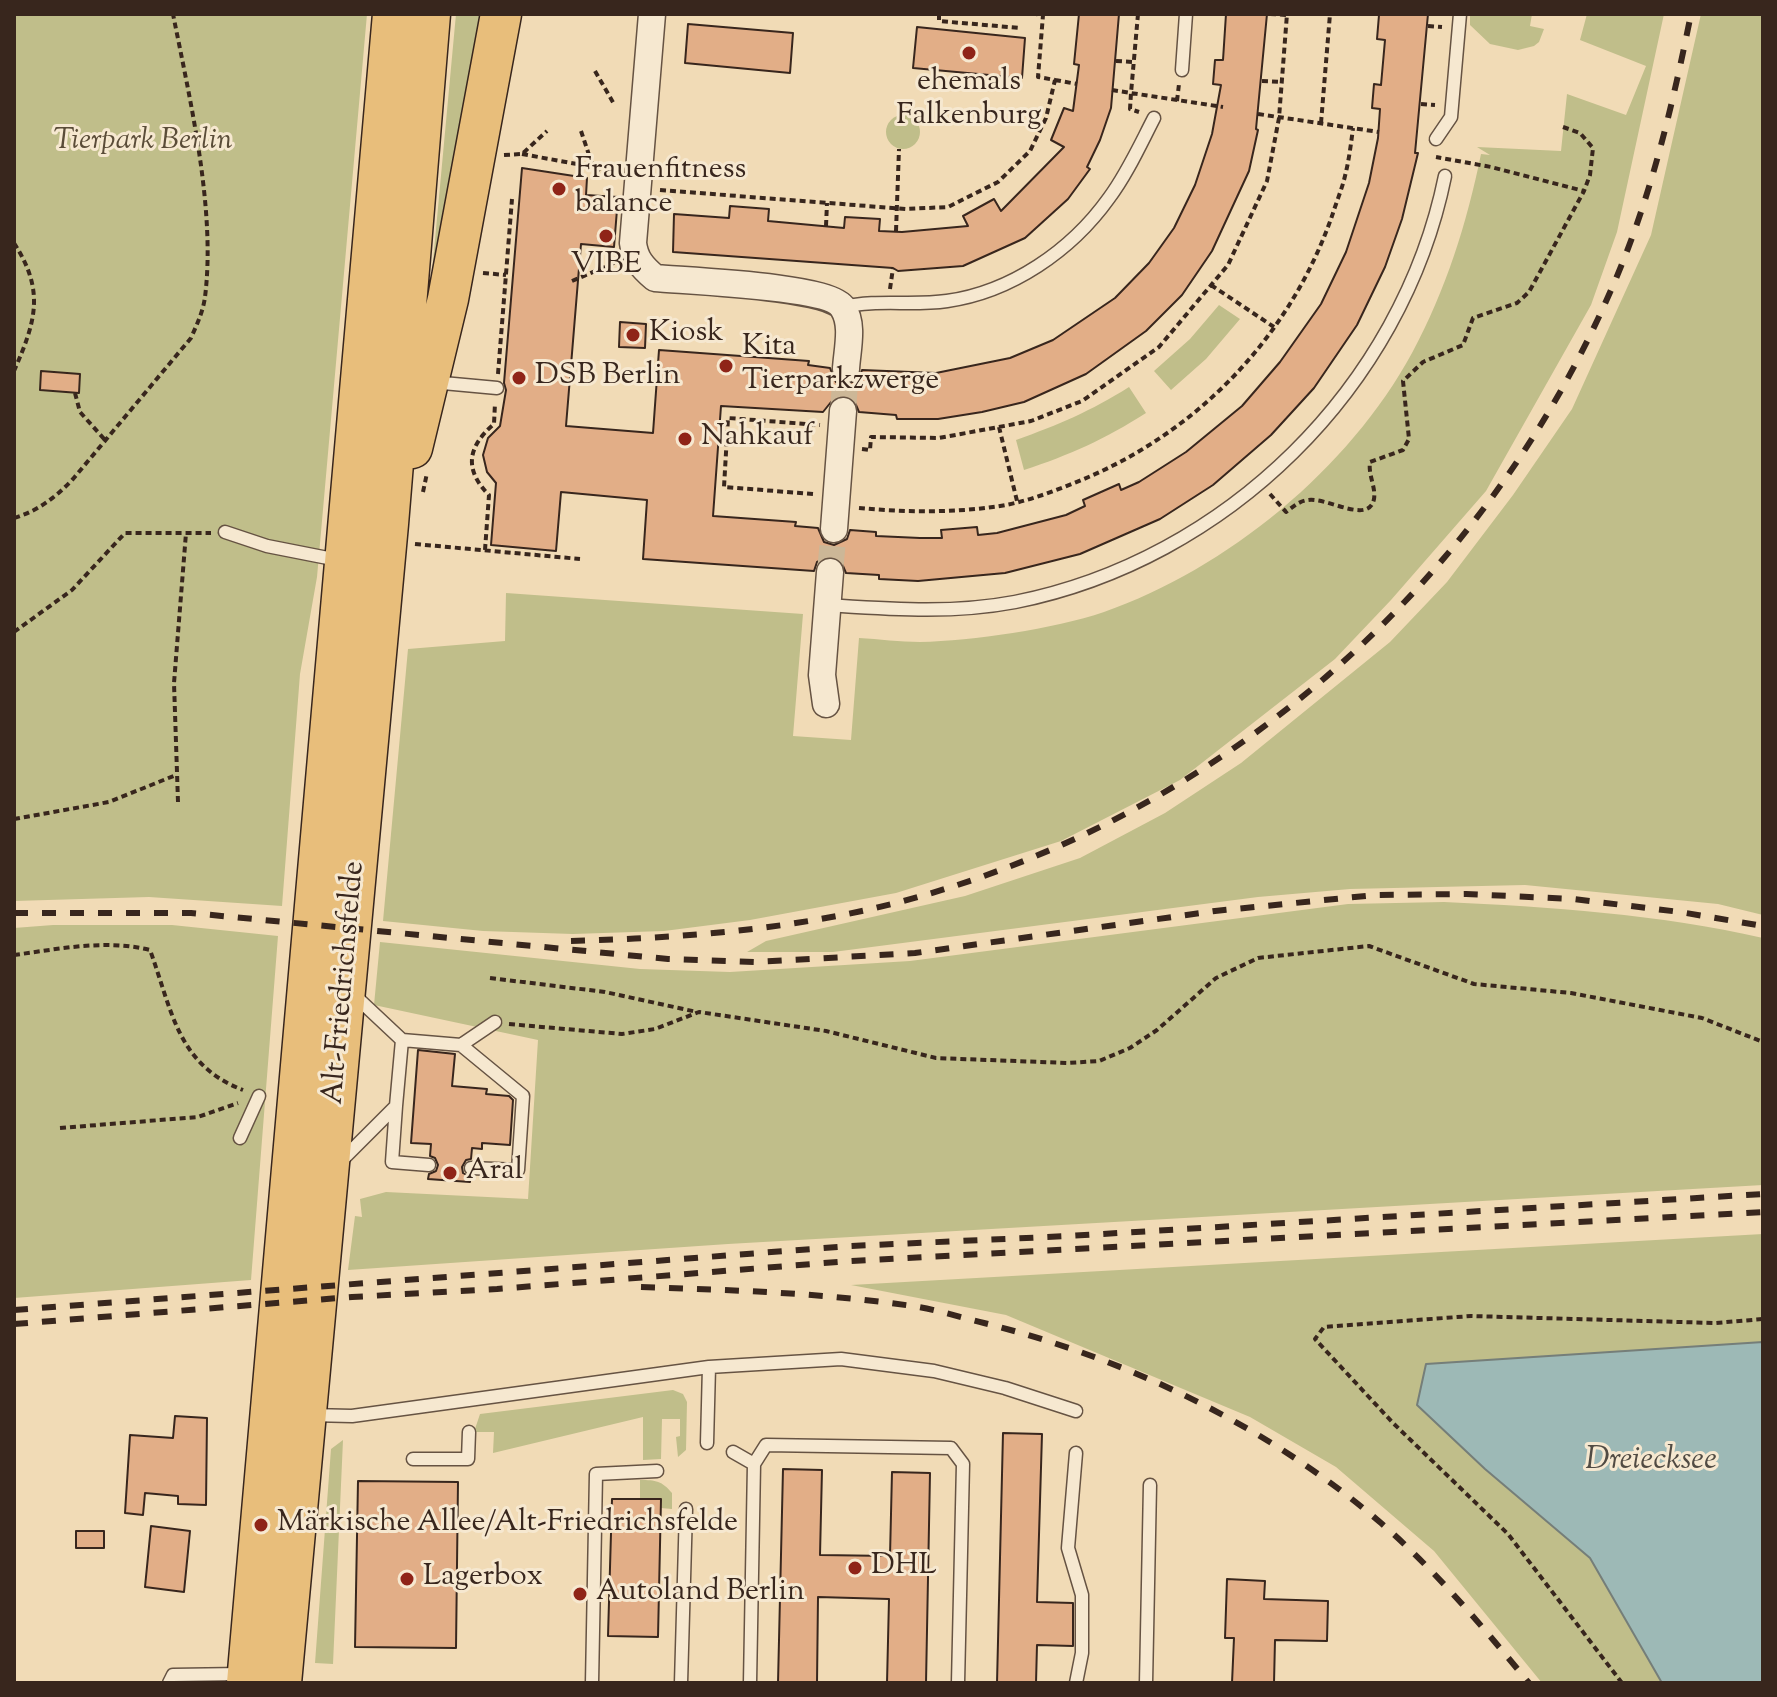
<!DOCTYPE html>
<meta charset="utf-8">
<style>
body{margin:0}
#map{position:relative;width:1777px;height:1697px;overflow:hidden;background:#f1dbb6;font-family:"Sorts Mill Goudy",serif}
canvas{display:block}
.frame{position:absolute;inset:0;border:16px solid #38261d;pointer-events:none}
</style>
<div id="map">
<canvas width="1777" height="1697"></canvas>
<div class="frame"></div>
</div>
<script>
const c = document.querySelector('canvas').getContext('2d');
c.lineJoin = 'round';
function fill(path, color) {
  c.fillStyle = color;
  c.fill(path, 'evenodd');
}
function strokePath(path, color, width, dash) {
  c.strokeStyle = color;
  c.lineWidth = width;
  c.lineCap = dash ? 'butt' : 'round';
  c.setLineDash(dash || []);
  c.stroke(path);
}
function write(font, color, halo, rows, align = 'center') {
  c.font = font + ' "Sorts Mill Goudy",serif';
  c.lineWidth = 6;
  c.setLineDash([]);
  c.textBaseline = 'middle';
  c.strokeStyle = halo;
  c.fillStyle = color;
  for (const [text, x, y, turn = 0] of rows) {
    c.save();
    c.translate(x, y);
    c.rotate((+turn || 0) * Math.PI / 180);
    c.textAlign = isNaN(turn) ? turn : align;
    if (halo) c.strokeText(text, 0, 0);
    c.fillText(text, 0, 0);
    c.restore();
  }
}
fill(new Path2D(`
 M14,14H367L317,577L300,674L282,906L149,897L14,901Z
 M456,14H490L431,283Z
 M1470,14H1532L1530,26L1544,29L1539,42L1534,46L1518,50L1490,44L1470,25Z
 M1587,14H1664L1617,232L1591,305L1486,491L1391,600L1335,659L1180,780L1061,841L896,893L750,920L664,931L573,934L483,931L383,921L408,649L505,641L506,593L803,614L793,736L851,740L859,638C879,639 900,642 920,642C973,641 1053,629 1104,612C1227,569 1349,469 1412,353C1446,290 1467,223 1481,154L1490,155L1477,147L1561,151L1567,94L1626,115L1646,66L1580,40Z
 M1701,14H1763V915L1718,904L1525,885L1350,889L1258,897L833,952H747L766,941L965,896L1080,858L1165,813L1241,763L1390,642L1447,582L1513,495L1572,409L1651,235Z
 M886 132a17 17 0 1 1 34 0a17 17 0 1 1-34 0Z
 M1219,305L1240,319L1206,359L1171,390L1154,371L1190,339Z
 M1129,387L1146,413C1105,439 1070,455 1024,470L1016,440C1058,425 1091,411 1129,387Z
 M1444,902C1550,907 1659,914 1763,938V1185L728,1244L348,1270L355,1216L362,1217L360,1199L386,1192L528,1199L538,1040L374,1005L380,942L640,969L730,972L910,961L1348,904Z
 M53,925H172L278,936L251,1280L14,1298V928Z
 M1763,1234V1342L1426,1364L1485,1469L1590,1558L1662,1683H1542L1434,1551L1336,1467L1250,1417L1006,1315L851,1285Z
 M673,1390L683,1394L687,1402L686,1450L678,1457L676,1437L680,1436V1419H662L661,1459L643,1460V1417L493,1453L494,1432H474L480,1414Z
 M343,1440L333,1664L315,1663L331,1449Z
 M640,1480C656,1480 662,1481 672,1493V1509L661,1508L640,1499Z`), '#c0be8a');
const water = new Path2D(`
 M1763,1342V1683H1662L1590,1558L1485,1469L1417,1405L1426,1364Z`);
fill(water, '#9db9b6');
strokePath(water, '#757e79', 2);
const building = new Path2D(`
 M1079,14H1119L1111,108L1100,140L1087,167L1090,169L1068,199L1025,238L963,266L898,271L893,268L673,252L674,214L729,218L730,206L769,209L768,221L844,228L845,217L880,219L879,231L902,232L968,226L963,216L994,199L1001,211L1064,147L1051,140L1064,108L1073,111L1079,65L1074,64Z
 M1226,14H1267L1256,129L1258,130L1249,171L1212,251L1182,295L1146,331L1086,374L1024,402L982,412L938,419H897L896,415L859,412L853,398L843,395L835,397L823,412L721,406L713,516L796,522L795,526L818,528L824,542L834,545L847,539L850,530L876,532V536L920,538H942L941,530L977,527L978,535L997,533L1066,515L1085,506L1083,500L1119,484L1121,490L1139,482L1186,452L1242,406L1280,362L1321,304L1346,252L1369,183L1378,138L1380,109L1372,108L1374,84L1381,85L1385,40L1377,39L1379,15L1428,14L1415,153H1418L1402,219L1385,267L1357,325L1314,388L1271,435L1213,485L1160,519L1080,554L1005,573L918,581L879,579V575L846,573L840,559L830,556L817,562L814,571L643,559L647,500L561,492L556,551L491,545L496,483L487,472L483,455L488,438L500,426L506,390L504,383L522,168L587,178L586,195L618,197L614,247L581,244L566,426L653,433L659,350L809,361L808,365L830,368L836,382L845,385L859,379L862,370L936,373L1010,358L1053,340L1115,298L1149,263L1174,228L1195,185L1212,134L1221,85L1213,84L1215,60H1223Z
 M688,24L793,33L790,73L685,63Z
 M917,27L1025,38L1022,78L913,68Z
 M620,322L646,324L645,348L619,347Z
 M41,371L80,374L79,393L40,390Z
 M418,1050L455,1054L452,1086L487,1089L486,1094L509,1096L513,1100L510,1145L482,1143V1149L472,1148L471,1159L466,1160L462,1167L463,1173L470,1177V1182L428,1179L429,1174L436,1171L438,1165L435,1158L430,1156L431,1144L411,1143Z
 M175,1416L207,1418L206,1505L178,1504V1496L145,1493L143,1515L125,1513L130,1435L173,1438Z
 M1003,1433L1042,1434L1037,1602L1073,1603V1646L1037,1645L1036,1683H997Z
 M783,1469L822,1470L820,1555L890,1556L892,1472L930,1473L926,1683H887L889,1599L818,1597L817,1683H778Z
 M358,1481L458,1482L456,1648L355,1647Z
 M612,1499H661L658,1637L608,1636Z
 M151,1526L190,1531L184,1592L145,1587Z
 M76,1531H104V1548H76Z
 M1227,1579L1265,1581L1264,1599L1328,1601L1327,1641L1275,1640L1274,1683H1232L1234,1638H1225Z`);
fill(building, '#e2ae87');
strokePath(building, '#38261d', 2);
strokePath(new Path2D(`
 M843,411L846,369
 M830,572L834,529`), '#ccb797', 26, [26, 13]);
const service = new Path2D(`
 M1182,70L1186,14
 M1436,139L1451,117L1460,14
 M843,307C877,299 912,306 947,301C1011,292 1071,251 1109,198C1127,174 1140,145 1154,118
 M432,382L497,388
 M225,532L267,546L338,560
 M828,605C890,609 952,614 1015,602C1226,560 1402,388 1445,176
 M402,1040L461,1045L523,1096L518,1170L471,1168
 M461,1045L495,1022
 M396,1106L392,1162L429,1165
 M240,1138L259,1096
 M341,1161L396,1106L402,1040L354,995
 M310,1415L352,1416L709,1367L841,1359L934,1371L1005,1388L1076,1411
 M707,1443L709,1367
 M733,1452L754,1464
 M413,1459H468L469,1432
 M169,1683L173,1675L241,1674
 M592,1683L596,1474L657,1471
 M681,1683L686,1509
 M750,1683L754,1464L766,1445L951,1448L963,1464L958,1683
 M1076,1683L1082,1653V1595L1068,1548L1076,1453
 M1146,1683L1150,1485`);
const minor = new Path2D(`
 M652,14L633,243C635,259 642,267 655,278C687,281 830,286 843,308C854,325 847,350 846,369
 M834,529L843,411
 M826,704L822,675L830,572`);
const primary = new Path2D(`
 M412,448L448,299L501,14
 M247,1683L393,14
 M281,1683L388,524L430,14`);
strokePath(service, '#665343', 15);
strokePath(minor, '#665343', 29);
strokePath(primary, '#38261d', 43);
strokePath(new Path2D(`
 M621,14V15
 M939,14V21L1020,28
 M1138,14L1131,93L1223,107
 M1270,14L1287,15
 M1428,26L1442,27
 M1116,61L1134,62
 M595,71L614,104
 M1055,80L1077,84
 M1262,81L1281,82
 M1112,90L1131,93L1130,109L1139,112
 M1177,101L1179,84
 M1421,104L1435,105
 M1258,114L1379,132
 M1321,123L1330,14
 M1563,127L1580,133L1593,148L1590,175L1584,191
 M581,131L593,167L609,174
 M522,154L593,167
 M504,155L522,154L547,131
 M660,190L906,209L948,207L998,182L1030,151L1046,118L1055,80L1038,77L1043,15L1036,14
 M826,226L827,203
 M896,231L899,149
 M14,243C45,291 36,321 14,371
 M483,273L506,275
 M572,281L614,263
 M1211,285L1274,327
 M890,289L893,268
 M498,374L512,199
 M75,393L80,412L105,440
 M999,427L1017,501
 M862,449L870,450L871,437L939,438L1031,421L1082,401L1159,347L1228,265L1267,181L1279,118L1287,14
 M423,492L427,473
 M813,494L724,487L728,418L820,425
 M1270,494L1286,512C1293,507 1299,501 1308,500C1327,497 1369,525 1374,499C1376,487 1368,475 1370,462L1403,450L1409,439L1403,381L1423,362L1463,345L1473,318L1517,303L1529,292L1584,191L1491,167L1436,157
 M859,508C902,512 950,513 993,507C1026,503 1060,489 1091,476C1204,426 1291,333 1332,216C1336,203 1342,189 1345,176C1349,160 1351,144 1353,128
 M14,518C38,511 56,497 73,479L191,338C197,324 203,312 205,297C216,210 190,100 173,14
 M415,544L580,559
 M485,550L489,495C464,470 467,447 494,424L495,403
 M14,632L72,590L125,533H211
 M178,802L174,683L186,533
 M14,819L109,802L176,775
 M14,955C59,949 105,939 150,950C172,1010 177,1065 243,1090
 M490,978L605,992L697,1012
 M509,1024L622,1034L655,1029L699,1012L826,1031L936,1058L1067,1063L1099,1061L1130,1048L1157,1030L1216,978L1258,958L1369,946L1474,984L1571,993L1702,1018L1763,1042
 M60,1128L198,1117L238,1103
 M1622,1683L1508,1534L1393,1423L1315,1339L1324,1327L1471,1316L1715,1323L1763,1319`), '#38261d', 4, [6, 4]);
strokePath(service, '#f6e8d0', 12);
strokePath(minor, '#f6e8d0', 26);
strokePath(primary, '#e8be7b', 40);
strokePath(new Path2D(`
 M14,913H191L668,959L756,962L915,953L1215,911L1375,895L1466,894L1573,899L1680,912L1763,926
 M571,941C680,938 789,930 896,903C1215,820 1480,592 1611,290C1650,202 1672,108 1691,14
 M641,1287C734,1290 827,1293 919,1307C941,1311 963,1318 984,1323C1128,1359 1268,1426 1381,1523C1436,1571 1483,1627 1529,1683
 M14,1310L851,1246L1069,1236L1763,1194
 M14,1324L352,1297L497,1289L850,1261L1763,1212`), '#38261d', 6, [14, 14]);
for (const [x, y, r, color] of [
 [969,53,8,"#8f2418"],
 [559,189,8,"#8f2418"],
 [606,236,8,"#8f2418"],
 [633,335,8,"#8f2418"],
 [726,366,8,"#8f2418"],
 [519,378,8,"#8f2418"],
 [685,439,8,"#8f2418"],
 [450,1173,8,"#8f2418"],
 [261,1525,8,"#8f2418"],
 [855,1568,8,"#8f2418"],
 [407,1579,8,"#8f2418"],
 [580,1594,8,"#8f2418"]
]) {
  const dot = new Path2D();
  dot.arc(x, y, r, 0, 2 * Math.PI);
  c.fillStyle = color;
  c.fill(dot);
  strokePath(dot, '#f6e8d0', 3);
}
write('30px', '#38261d', '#f6e8d0', [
 ["ehemals",969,84,"center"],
 ["Falkenburg",969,118,"center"],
 ["Frauenfitness",575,172],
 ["balance",575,206],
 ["VIBE",606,267,"center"],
 ["Kiosk",649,335],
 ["Kita",742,349],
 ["Tierparkzwerge",742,383],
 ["DSB Berlin",535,378],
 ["Nahkauf",701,439],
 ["Aral",466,1173],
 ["Märkische Allee/Alt-Friedrichsfelde",277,1525],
 ["DHL",871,1568],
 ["Lagerbox",423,1579],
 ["Autoland Berlin",596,1594]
], 'left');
write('italic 30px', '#5a4c38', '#f6e8d0', [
 ["Tierpark Berlin",143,143]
]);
write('30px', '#38261d', '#f6e8d0', [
 ["Alt-Friedrichsfelde",346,983,-85]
]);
write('italic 32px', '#514b43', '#f6e8d0', [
 ["Dreiecksee",1651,1463]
]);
</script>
